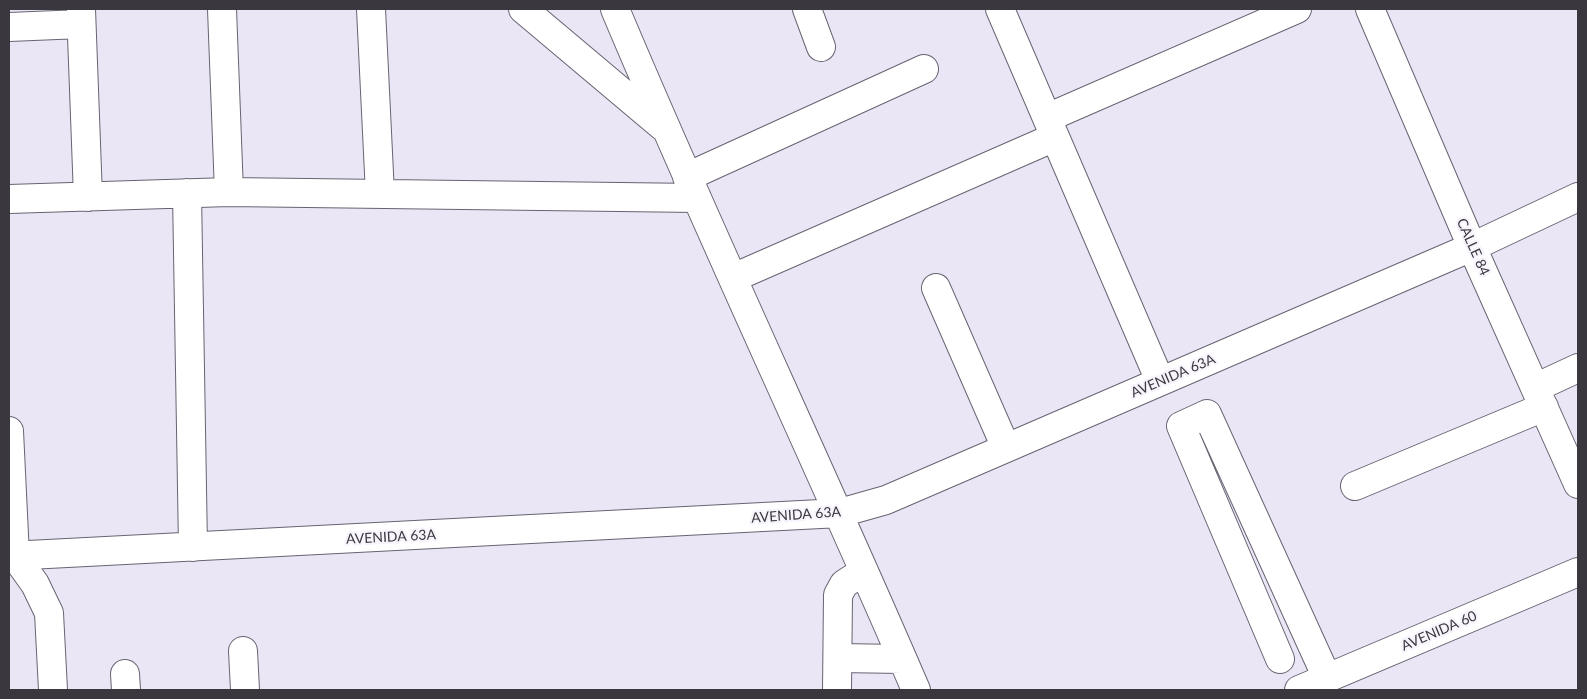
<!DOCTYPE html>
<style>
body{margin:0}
#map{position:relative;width:1587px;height:699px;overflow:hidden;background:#ebe6f6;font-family:Lato,sans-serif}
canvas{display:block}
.frame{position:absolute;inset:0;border:10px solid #3a383e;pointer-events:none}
</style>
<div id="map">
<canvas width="1587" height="699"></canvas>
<div class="frame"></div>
</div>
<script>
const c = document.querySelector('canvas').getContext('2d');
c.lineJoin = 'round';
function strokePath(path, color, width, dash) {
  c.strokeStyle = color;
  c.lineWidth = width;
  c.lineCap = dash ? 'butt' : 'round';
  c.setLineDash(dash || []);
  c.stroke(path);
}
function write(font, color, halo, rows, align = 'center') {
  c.font = font + ' Lato,sans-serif';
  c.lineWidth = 4.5;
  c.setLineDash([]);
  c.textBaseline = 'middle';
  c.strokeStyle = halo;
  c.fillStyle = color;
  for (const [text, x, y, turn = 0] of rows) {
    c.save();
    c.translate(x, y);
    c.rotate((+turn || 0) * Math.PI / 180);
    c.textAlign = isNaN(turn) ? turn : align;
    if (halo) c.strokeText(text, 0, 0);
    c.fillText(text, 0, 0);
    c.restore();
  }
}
const street = new Path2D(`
 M81,9L88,197
 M222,9L229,192
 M371,9L380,194
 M523,9L662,126
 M615,9C711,238 818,462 916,690
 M807,9L821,47
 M1000,9L1160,381
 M1370,9L1472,247L1578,484
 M9,27L81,24
 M1047,118L1297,9
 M687,177L924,69
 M187,193L193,547
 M9,199L229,192L697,198
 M733,278L1055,137
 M936,288L1006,448
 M1535,388L1578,368
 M9,431L15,556L35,584L49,613L53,690
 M1355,486L1544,407
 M9,556L840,513L886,500L1472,247L1578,197
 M243,651L245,690
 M838,658L902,659
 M1280,659L1181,426L1207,414L1327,678
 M125,674L126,690
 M837,690L838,595L844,584L864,571
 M1299,690L1578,572`);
strokePath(street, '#686371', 30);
strokePath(street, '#fff', 28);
write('14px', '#3a383e', '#f8f4fe', [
 ["CALLE 84",1473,247,66],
 ["AVENIDA 63A",1173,376,-23],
 ["AVENIDA 63A",796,515,-4],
 ["AVENIDA 63A",391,537,-3],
 ["AVENIDA 60",1439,631,-23]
]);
</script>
